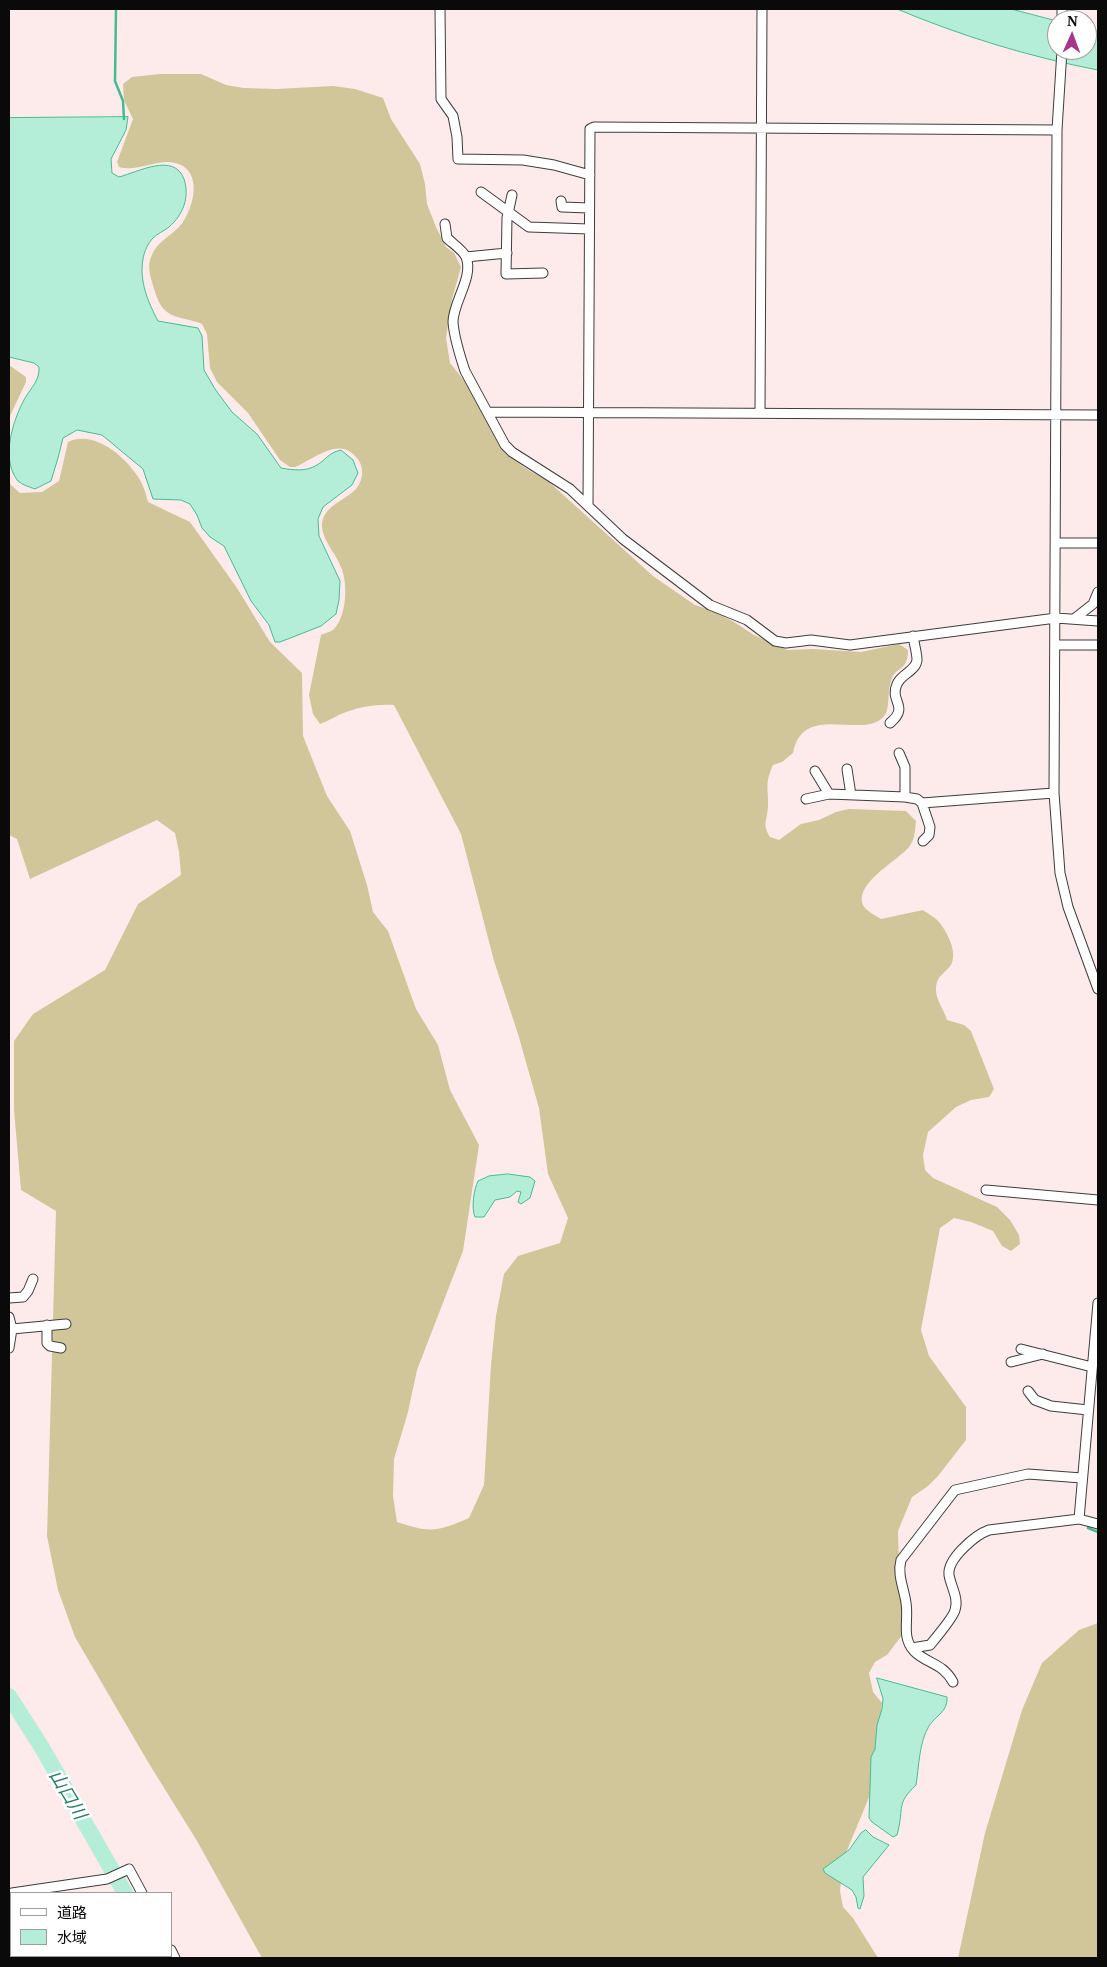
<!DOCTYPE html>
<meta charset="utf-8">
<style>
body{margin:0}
#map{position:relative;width:1107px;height:1967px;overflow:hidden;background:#fcebea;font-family:"PT Serif","Noto Sans JP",serif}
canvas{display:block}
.frame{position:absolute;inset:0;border:10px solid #0a0a0a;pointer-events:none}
.legend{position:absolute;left:10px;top:1892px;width:162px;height:65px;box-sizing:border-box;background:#fff;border:1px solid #9d9d9d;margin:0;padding:6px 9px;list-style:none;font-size:15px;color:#0a0a0a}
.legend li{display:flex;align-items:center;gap:10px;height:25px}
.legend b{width:25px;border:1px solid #9d9d9d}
.north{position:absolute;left:1047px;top:10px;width:50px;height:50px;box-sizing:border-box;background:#fff;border:1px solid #9d9d9d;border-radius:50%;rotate:2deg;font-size:14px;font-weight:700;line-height:20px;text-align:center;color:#0a0a0a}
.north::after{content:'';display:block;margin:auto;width:18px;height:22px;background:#a93490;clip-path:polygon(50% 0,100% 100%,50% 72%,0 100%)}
</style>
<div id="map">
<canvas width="1107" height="1967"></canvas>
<div class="frame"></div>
<ul class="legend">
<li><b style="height:6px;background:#fff"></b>道路</li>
<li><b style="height:14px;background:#b4eed9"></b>水域</li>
</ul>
<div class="north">N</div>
</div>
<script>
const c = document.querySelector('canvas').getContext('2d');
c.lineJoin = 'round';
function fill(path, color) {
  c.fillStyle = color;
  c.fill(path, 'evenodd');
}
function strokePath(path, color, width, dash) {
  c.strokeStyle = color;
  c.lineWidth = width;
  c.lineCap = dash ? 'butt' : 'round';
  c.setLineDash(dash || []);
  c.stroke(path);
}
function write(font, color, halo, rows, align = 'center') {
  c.font = font + ' "PT Serif","Noto Sans JP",serif';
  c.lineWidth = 5;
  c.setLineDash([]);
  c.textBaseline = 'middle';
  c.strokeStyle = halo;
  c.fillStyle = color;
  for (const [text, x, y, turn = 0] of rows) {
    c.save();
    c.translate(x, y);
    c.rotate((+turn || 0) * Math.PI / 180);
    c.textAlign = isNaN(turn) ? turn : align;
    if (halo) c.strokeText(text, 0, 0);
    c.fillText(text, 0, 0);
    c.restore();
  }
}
fill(new Path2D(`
 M160,74H201L226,85L244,88L276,89L333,86L355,89L383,98L391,119L420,164L425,184L427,204L436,227L446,247L454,253L461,267L452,299L446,338L450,363L466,383L497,441L507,455L525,468L549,482L653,576L695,605L713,611L734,622L754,635L787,650L813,649L861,652L899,644L908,650C908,671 897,666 892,678C887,690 890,708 885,715C866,742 803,700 793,753L782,762L773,765C764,785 769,788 768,807C767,821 762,824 770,837L779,840L801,824L819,820L836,812L849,809L906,811L916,821C915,831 915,839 909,847C899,860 849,886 865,908C869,912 876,916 881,919L923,910C928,914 935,917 939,922C947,932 958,952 951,965C945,973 937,976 936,987C935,1000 944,1009 947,1020L964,1025L971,1031L994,1089L989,1097L971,1100L956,1107L928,1132L923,1155L925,1170L933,1178L997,1207L1010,1220L1019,1235L1020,1244L1011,1251L1002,1246L993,1231L971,1222L954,1218L940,1228L921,1330L929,1356L966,1407V1440L938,1476L928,1486L912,1497L898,1531L899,1568L906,1630L887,1655L875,1662L869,1673L873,1692L882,1703L876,1762L870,1795L843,1860L840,1891L843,1907L853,1918L878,1958H262L197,1841L148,1762L75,1637L58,1590L47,1536L56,1211L21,1190L14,1110V1041L33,1014L105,970L138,904L181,875L179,852L175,833L157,820L30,879L17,839L9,835V481L11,485L20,493L42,492L59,481L68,442C95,429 127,458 140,480C144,487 146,494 148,502L190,522L237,588L270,642L302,673L303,736L327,796L350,831L367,885L373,912L388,931L416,1009L438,1045L450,1090L479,1145L463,1251L417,1370L408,1412L394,1459L393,1496L397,1522C430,1533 437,1532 469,1518L484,1485L491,1365L496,1316L504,1274L518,1256L560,1243L568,1218L548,1174L539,1108L518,1034L494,961L461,834L394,705C378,704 362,706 346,712C337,715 329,721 320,724L313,714L309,695L321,635C325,633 331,632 334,629C347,615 348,583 341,567C336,553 323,542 322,526C322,507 343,501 354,491C364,482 365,466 356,457C339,436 314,459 295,467H290L280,460L248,413L217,382L210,368L207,334L202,324C191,319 176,319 167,312C159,306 157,297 154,289C151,278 146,266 152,255C158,240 174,235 183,222C193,207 201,178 183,166C163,154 140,173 119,167L117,162L133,119L124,100L123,84L132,77Z
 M9,365L26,377V382L9,418Z
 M1098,1623V1958H958L985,1833L1022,1710L1042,1663L1079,1630Z`), '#d1c699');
const water = new Path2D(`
 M897,9H1011L1057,21V50H1087V29L1098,31V70C1030,57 961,36 897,9Z
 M128,117L126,130L111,159L112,173L119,177C138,172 174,152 184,179C190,197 183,215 169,227C164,231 157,234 153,238C148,243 144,252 143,259C139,281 148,302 158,321L198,328L202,336L204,370L215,389L232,412L257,434L281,468C293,470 306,472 317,465C327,459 328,453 341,450L353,460L358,473L352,485L323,507L318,519L319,536L340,581L339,600L336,614L321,626L280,642H275L269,625L251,601L224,546L210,537L202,528L197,515L190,504L181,500L153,499L143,469L102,435L77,430L63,438L58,458L51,481L35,489C30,487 22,485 18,481C0,459 13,420 25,398C31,388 40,380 39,367L34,363L9,357V118Z
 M508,1174L530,1177L535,1181L530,1198L521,1204L518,1202L521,1192L517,1191L510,1197L495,1200L484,1217H475C471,1208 474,1189 478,1181L489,1176Z
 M877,1678L947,1697C948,1712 936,1715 929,1726C919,1742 919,1767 916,1785C896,1804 904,1807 898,1831L897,1835L893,1837L872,1822L869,1818L871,1757L875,1749L877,1725L882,1709L883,1699Z
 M866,1830L873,1837L889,1845L863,1877L864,1896L860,1909L858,1908L856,1897L852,1890L825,1873L823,1869L849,1850L861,1833Z`);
fill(water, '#b4eed9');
strokePath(water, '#44bc93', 1);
strokePath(new Path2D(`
 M116,9L115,81L123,101L124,119
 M1088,1528L1098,1532`), '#44bc93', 2.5);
strokePath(new Path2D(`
 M9,1696L41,1746L125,1893
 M161,1956L162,1958`), '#b4eed9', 16);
const minor = new Path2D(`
 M440,9L441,99L453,116L457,137L458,159L523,160L554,165L590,175
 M1062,20V9
 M1062,50L1057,130L1054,793L1060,873L1068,907L1098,989
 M481,192L529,227L589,229
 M512,195L507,218L506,274L543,273
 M561,201L562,207L589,208
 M445,224L447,238C452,243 463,250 466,257C474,277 453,302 453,322C454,337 460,356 465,371L505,445L512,452L570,489L623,539L710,605L747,620L775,641L786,643L811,640L850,645L1056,618L1098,621
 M466,257L507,253
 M488,412L1098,415
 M760,413L762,9
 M588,505L590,129L594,127L1057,130
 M1056,543H1098
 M1074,619L1093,604L1098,592
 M1056,645H1098
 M890,723C910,706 889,702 897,684C901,674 916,671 917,660C917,653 914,643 913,636
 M899,753L905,767V797
 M847,769L851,795
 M815,771L829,794
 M806,799L829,794L905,797L917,799L922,803L930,827L929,835L923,841
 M922,803L1054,793
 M986,1190L1098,1200
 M9,1298L23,1297L28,1291L33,1279
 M1098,1303L1079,1519L1098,1524
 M9,1317L12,1329L9,1348
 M47,1325V1343L50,1346L61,1348
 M12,1329L66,1324
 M1021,1349L1092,1367
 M1011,1362L1043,1354
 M1028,1391L1035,1400L1051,1406L1088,1410
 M912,1648L930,1645C935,1639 954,1616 955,1610C959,1598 951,1587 949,1575C947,1559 975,1535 989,1530L1079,1519
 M953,1682C943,1663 927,1664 914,1651C901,1637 909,1620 906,1603C904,1588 897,1575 901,1560L955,1490L1028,1474L1082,1478
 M12,1893L107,1879L129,1869L142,1893
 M171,1950L175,1958`);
strokePath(minor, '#3d3d3d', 11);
strokePath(minor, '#fff', 9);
write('italic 18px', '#218063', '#fff', [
 ["山口川",67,1795,59]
]);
</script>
